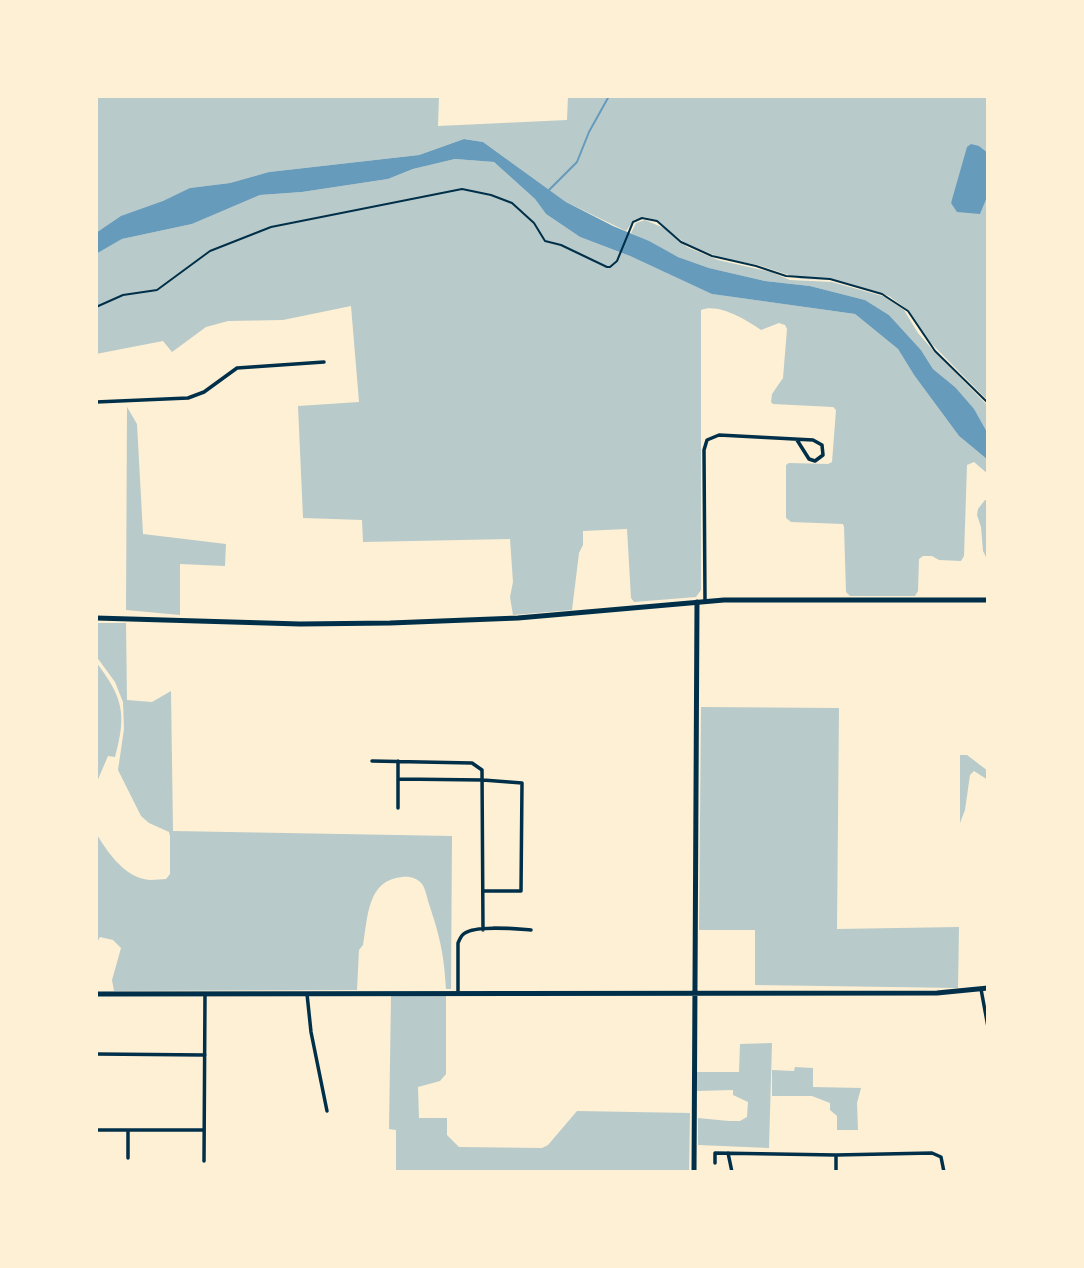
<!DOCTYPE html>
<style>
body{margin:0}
#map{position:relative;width:1084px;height:1268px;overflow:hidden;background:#fdf0d5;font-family:Karla,sans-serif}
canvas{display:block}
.frame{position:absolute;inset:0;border:98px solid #fdf0d5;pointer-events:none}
</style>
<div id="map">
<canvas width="1084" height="1268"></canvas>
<div class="frame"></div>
</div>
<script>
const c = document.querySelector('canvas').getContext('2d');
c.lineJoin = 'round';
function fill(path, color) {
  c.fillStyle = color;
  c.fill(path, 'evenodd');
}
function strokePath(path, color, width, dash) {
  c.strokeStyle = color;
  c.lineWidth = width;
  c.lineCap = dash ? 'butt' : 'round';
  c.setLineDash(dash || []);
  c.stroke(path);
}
fill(new Path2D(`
 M96,96H439L438,126L567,120L568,96H988V153L979,146L958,186L951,203L980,213L988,195V401L923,335L908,310L889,296L836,280L801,279L758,265L721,258L685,243L655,220L644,217L634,220L626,231L566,202L483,142L464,139L419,155L269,172L230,183L191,188L96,233Z
 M455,159L494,162L535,199L546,214L580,237L630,256L713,294L855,314L898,349L914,375L959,436L988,460V474L974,462L967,465L964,556L961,561L939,560L932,556H923L919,559L918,591L915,596H850L846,592L844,527L843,524L791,522L786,518V465L789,463L828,464L832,462L836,410L833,407L773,404L771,402L772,394L783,378L787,329L785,325L779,323L761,330C746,320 719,303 701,310V590L696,597L634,602L631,598L627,529L583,531V545L579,553L572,610L513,615L510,597L513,582L510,539L363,542L362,520L303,518L298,406L359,402L351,306L283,320L228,321L206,327L172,352L163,341L96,354V254L122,239L192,224L260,195L302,192L388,179L413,169Z
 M645,220L664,228L687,247L718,260L771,272L790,280L832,282L886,297L904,310L918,333L931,348L988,406V434L955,387L933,369L921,350L889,315L865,300L810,286L765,281L709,268L678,257L631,233L636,223Z
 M127,407L137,424L143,534L226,544L225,566L180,564V615L126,610Z
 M985,500H988V561L983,551L981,527L977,515L978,509Z
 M96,623H126L127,700L152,702L171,691L173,831L452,836L451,989H446C444,954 440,937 429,904C427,898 426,890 422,884C417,878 410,876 402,877C367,880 368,917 363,945L359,950L357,990L114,991L112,980L121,948L113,940L100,937L96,944V833C106,850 123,875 144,879C151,881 159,879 166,879L170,874V836L169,832L149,823L141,816L118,770L124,729L123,702L115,682L96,656Z
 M96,662C123,698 127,713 115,757L108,756L96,784Z
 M701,707L839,708L837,929L959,927L958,988L755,985V930H699Z
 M960,755H967L988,771V780L974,771L970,775L965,810L960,823Z
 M446,995V1074L440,1081L418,1087L419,1118H447V1135L459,1147L542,1148L548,1145L577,1111L690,1113L689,1172H396V1130L389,1129L391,996Z
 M772,1043L769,1148L698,1145V1118L729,1121H740L747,1117L748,1102L733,1095V1090L697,1091V1072H739L740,1044Z
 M795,1067L813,1068V1087L861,1088L857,1103L858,1130H837V1116L830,1110V1103L812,1096H772V1070L794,1071Z`), '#b9caca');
fill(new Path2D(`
 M464,139L483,142L566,202L613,226L649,241L678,257L709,268L765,281L810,286L865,300L889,315L921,350L933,369L955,387L974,409L988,434V460L959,436L914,375L898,349L855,314L712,294L630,256L580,237L546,214L535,199L494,162L455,159L413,169L388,179L302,192L260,195L192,224L122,239L96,254V233L121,216L163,201L190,188L230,183L269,172L419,155Z
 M971,144L979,146L988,153V195L980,214L957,212L951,203L967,147Z`), '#669bbc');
strokePath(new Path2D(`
 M549,190L577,162L589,132L609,96`), '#669bbc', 2);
strokePath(new Path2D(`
 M96,307L123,295L157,290L210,251L271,227L462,189L491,195L512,203L534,223L545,241L561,245L607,267H610L617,261L633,222L642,218L657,221L681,242L712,256L756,266L786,276L830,279L882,294L908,311L935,351L988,403`), '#003049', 2);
strokePath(new Path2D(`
 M96,402L188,398L204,392L237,368L324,362
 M705,602L704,450L707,440L719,435L813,440L822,445L823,455L815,461L809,459L797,440
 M372,761L472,763L482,770L483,930
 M398,779L483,780L522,783L521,891H483
 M398,808V761
 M981,989L988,1027
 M307,994L311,1032L327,1111
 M458,994V943C460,939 461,935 465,933C477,925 516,929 531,930
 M96,1054L205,1055
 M96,1130H204
 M128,1130V1158
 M728,1153L732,1172
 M836,1155V1172
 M204,1161L205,994
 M715,1163V1153L836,1155L932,1153L941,1157L944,1172`), '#003049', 3.5);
strokePath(new Path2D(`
 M96,994L937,993L988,988
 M694,1172L697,602`), '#003049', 5);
strokePath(new Path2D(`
 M96,618L300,624L390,623L518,618L724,600H988`), '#003049', 5);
</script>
